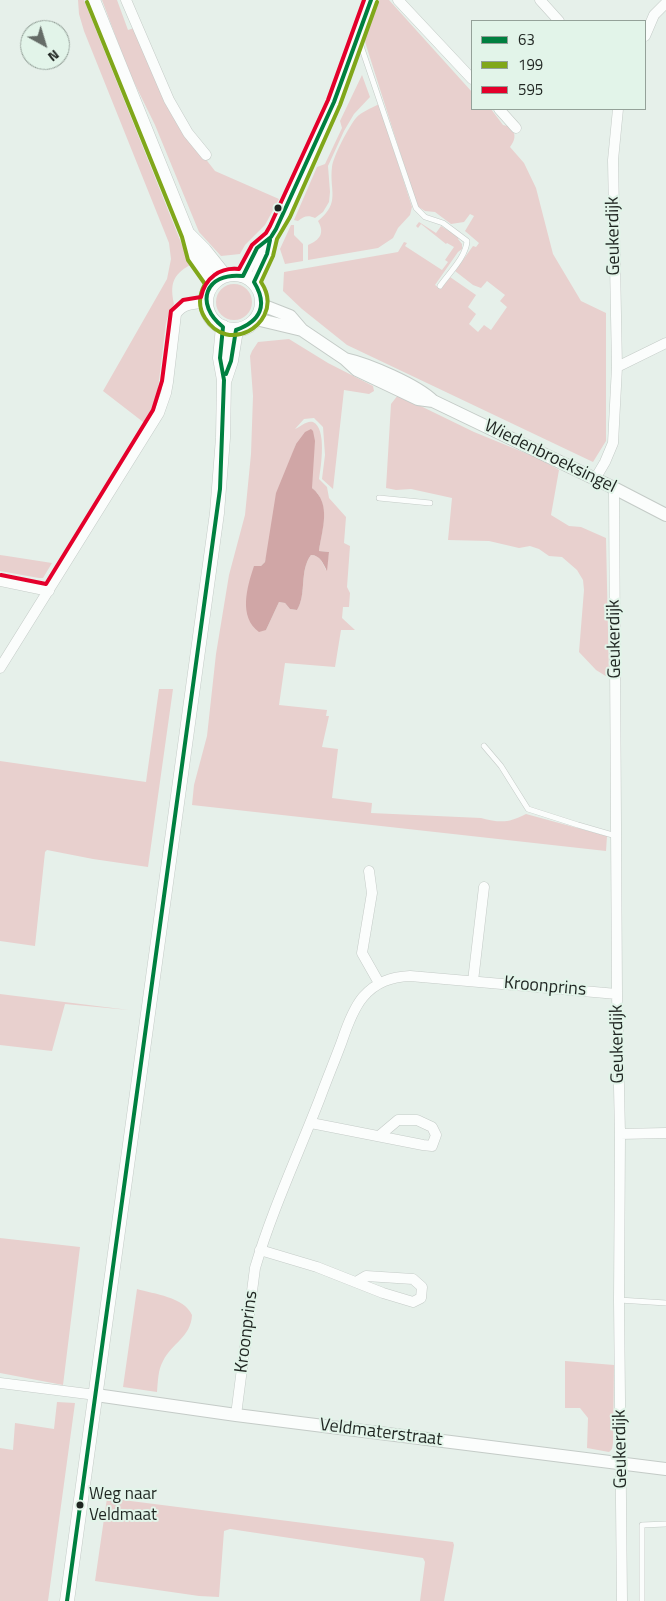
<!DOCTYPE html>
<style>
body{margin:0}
#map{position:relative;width:666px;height:1601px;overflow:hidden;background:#e6f0ea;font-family:"Titillium Web",sans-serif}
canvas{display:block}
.legend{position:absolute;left:471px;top:20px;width:175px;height:90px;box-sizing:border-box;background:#e2f4e9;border:1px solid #94a199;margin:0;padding:6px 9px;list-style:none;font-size:15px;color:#1f2521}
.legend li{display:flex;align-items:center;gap:10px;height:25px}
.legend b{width:25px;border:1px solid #94a199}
.north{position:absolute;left:20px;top:20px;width:50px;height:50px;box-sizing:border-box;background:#e2f4e9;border:1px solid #94a199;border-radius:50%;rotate:141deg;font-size:14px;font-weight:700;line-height:20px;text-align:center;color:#1f2521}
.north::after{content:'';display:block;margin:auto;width:18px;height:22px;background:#656c67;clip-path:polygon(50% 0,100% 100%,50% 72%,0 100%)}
</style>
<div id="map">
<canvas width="666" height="1601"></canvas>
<ul class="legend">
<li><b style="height:6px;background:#008040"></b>63</li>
<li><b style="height:6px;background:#80a71a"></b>199</li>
<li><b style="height:6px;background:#e4002b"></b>595</li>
</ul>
<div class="north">N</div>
</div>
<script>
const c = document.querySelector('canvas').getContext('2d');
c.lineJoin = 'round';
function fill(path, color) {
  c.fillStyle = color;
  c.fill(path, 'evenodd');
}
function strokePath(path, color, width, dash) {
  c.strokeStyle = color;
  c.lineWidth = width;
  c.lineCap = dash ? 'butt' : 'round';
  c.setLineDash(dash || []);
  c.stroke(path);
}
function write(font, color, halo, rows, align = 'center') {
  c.font = font + ' "Titillium Web",sans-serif';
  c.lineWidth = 4;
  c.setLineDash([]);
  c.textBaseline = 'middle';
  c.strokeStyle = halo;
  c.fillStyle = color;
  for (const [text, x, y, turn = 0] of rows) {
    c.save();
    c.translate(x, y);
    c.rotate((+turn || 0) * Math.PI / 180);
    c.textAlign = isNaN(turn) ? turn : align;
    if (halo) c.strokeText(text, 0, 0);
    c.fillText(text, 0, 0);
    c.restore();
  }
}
fill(new Path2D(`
 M78,0H84L190,265C172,275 170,285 174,304L169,313L166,323L156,405L147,425L103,391L167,279L171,259L169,243L84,31L79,14Z
 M102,0H117L128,30L134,28L165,103L173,117L215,171L279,199L265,225L245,245L240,254L221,256L199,232L155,125L129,72Z
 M379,0H389L472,92V109H491L503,125L512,127C516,136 515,140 510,147L524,163L536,188L553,254L581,301L606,313V441L593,462L347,345L302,309L283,291L284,272L398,252L404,242L407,243L405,246L442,270L448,262L445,260L454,247L447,243L446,244L421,224L418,228L416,226L419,222L436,233L441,226L459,237L458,239L462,244V249L458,252L435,285L441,289L450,277L476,295L468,307L476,314L469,324L478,332L484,325L491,330L507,307L500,301L505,295L487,281L481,288L473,285L455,271L473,246L476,247L479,243L465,231L474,216L470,214L464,222L451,224L435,212L425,211L417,206L366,45L364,37Z
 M362,75L370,97L354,114L344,131L328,166L330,192L329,202L323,212L315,218C308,215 304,216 298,221L294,220L317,167L325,164L342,128L340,121Z
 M379,104L412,207L410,215L398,228L393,238L378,248L308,260V245C320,240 325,233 318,221C341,202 329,191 332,167C333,157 349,126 356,118C361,112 372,108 379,104Z
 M291,225H294V235L303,244V261L285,264L280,249Z
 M216 302a18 18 0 1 1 36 0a18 18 0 1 1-36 0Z
 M289,339L328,363L373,386L374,391L369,394L344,390L333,489L322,479L325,455L323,427L314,418L304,419L295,429C300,427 307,420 313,422C327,428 321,467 319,479L327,487L329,498L346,517L344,543L350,546L347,587L350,593L349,607H343L342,618L355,630H341L335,667L285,663L279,705L327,710L326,716H329L322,747L338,749L332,798L372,803L371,813L481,818C500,823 509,823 526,814L607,836L606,851L192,805L194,785L207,736L216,654L229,575L245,515L251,454L253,396L250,356L252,351L258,342ZM296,444L312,477V488C331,503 322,529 319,551L329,552L326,570C322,562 320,555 311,555C299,571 307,593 297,610L290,609L285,603L279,602L266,630L254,566H261L265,562L289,464Z
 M398,395L474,432L540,459L559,470L551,515L569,526L581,527L606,538L609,678L596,670L579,652L584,590L583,580L577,570L562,557L549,556L539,549L530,546L519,548L489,541L448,540L452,498L411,489L396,490L386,488L391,404Z
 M0,555L7,556L52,563L43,578H39L0,571Z
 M159,689H173L148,867L93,859L47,850L45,852L35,946L0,941V761L146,782Z
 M0,994L129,1010L65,1004L52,1051L0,1045Z
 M0,1238L80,1247L63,1385L0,1373Z
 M137,1289C154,1294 184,1297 192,1315C191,1337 172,1343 163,1361C158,1370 158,1381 157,1392L123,1387Z
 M565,1361L614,1365L613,1443L612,1449L609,1452L587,1448L588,1418L580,1408H565Z
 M57,1402L75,1403L48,1601H0V1448L13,1450L15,1423L54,1429Z
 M107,1498L453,1542L454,1545L453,1551L444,1601H420L425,1562L423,1558L230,1529L224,1531L219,1597L199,1596L95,1581Z`), '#e8d0ce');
fill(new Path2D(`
 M311,429L313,431L315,441L312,488C332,504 322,529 319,551L329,552L327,571C323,563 320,555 311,555C299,571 307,594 297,610L290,609L285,603L279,602L266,630L259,632C238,617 247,587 254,566H261L265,562L276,493L296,444L305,432Z`), '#d0a6a6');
const service = new Path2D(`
 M359,40L416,208L425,217L443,223L467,241C466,257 449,273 440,286
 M379,498L430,503
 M484,746L501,766L528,809L578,825L616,836
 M619,1300L666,1303
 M642,1601V1525L666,1524`);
const minor = new Path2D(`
 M126,0L169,100L188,133L206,155
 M398,0L472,79
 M540,0L559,21
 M645,36L654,15L666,3
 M499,109L516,128
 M617,367L666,343
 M595,479L605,462L613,443L617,367L613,160L618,109
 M614,488L617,994L620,1134L619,1300L622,1601
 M0,581L49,591
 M0,668L159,413L166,393L168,382L176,314C184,303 194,304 206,303
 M369,871L372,893L362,953L379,983
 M473,981L484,887
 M311,1123L423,1145L432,1146L436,1135L432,1127L417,1120H398L379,1136
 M620,1134L666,1133
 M260,1250L317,1267L383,1293L413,1302L421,1298L422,1287L413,1279L366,1276L356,1282
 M0,1383L96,1395
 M236,1415L255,1268C272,1210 298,1155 320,1098C327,1079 335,1060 342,1041C347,1026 353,1009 363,997C376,982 391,977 410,976L617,994`);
const tertiary = new Path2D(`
 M243,276L257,248L271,237L284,214L334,102L371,0
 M254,282L267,254L271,237
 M262,305L290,316L302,330L345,359L357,370L418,399L433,401
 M256,319L302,330
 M345,359C368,364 417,385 433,401L614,488L666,515
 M96,1395L236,1415L666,1469`);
const secondary = new Path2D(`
 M93,0L188,235L194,257L212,284
 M189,235L204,250L224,275
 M206 302a28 28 0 1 1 56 0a28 28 0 1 1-56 0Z
 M225,379L231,361L236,330
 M67,1601L217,513L223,438L224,380L220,358L223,327`);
strokePath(service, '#c4cbc7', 6);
strokePath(minor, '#c4cbc7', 11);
strokePath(tertiary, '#c4cbc7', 14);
strokePath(secondary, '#c4cbc7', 15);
strokePath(service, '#fbfdfc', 5);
strokePath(minor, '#fbfdfc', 10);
strokePath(tertiary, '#fbfdfc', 12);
strokePath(secondary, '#fbfdfc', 14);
strokePath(new Path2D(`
 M226,374L231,361L236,330C261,321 268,305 254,282L267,254L270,240
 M67,1601L220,489L224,380L220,358L223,327C194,304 205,272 243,276L257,248L271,237L276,229L334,102L371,0`), '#008040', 4);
strokePath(new Path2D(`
 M87,2L182,237L188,260L205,284C199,295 198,307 205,318C228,355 277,325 266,292C265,289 263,285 261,282L273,256L277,239L290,217L340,105L377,2`), '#80a71a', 4);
strokePath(new Path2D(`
 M1,575L46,584L153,410L162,381L171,311L183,300L201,297C205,278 220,267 239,269L252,245L266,233L270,226L328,100L364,0`), '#e4002b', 4);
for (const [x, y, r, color] of [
 [278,208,4.5,"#1f2521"],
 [80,1505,4.5,"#1f2521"]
]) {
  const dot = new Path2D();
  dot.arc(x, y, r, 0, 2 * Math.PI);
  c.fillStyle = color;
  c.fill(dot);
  strokePath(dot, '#e2f4e9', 2);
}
write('17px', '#1f2521', '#e2f4e9', [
 ["Weg naar",89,1495],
 ["Veldmaat",89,1516]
], 'left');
write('18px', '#1f2521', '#e2f4e9', [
 ["Geukerdijk",614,236,-91],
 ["Wiedenbroeksingel",550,457,26],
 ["Geukerdijk",615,639,-91],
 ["Kroonprins",545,987,5],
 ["Geukerdijk",618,1044,-91],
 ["Kroonprins",247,1332,-83],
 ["Veldmaterstraat",381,1433,7],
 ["Geukerdijk",621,1449,-91]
]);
</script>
